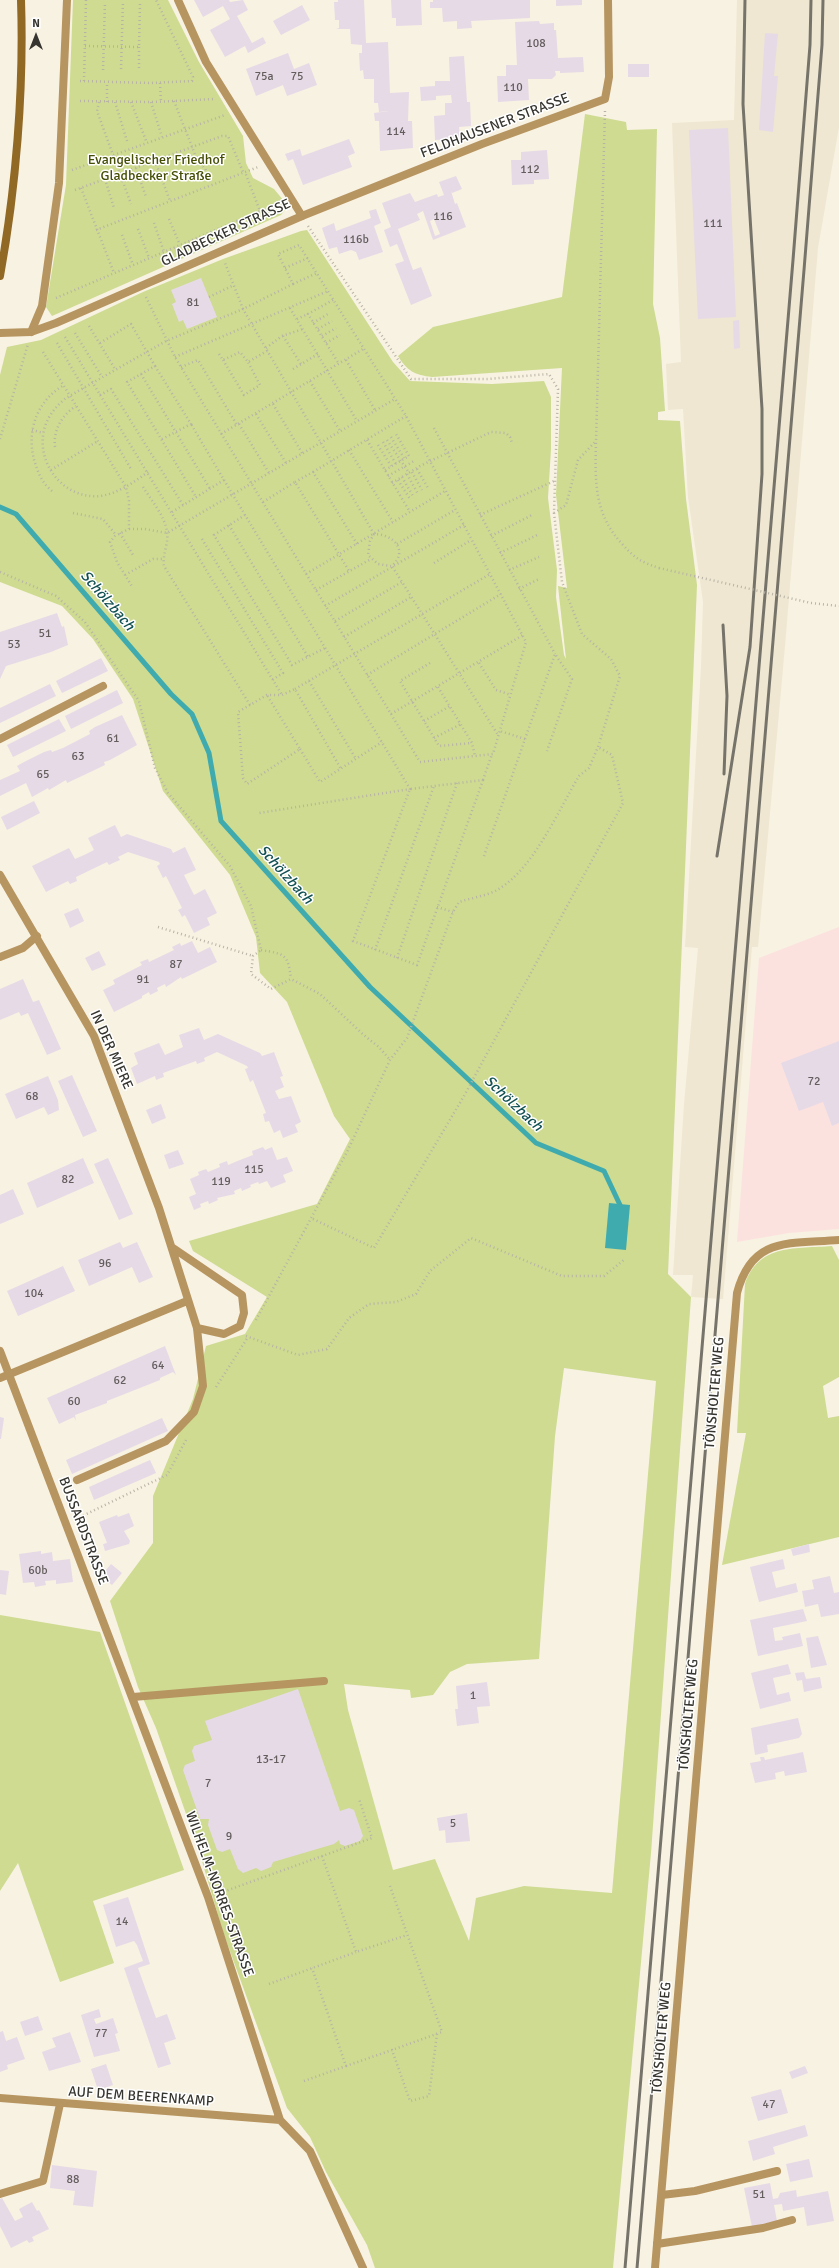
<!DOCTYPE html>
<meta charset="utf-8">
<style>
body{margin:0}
#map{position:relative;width:839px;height:2268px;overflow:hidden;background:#f8f2e2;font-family:Signika,sans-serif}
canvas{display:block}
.north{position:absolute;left:16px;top:16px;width:40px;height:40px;-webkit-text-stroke:3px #fff;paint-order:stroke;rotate:0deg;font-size:11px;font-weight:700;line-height:16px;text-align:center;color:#37352f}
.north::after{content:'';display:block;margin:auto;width:14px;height:18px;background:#37352f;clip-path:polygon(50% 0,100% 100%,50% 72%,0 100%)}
</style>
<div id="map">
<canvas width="839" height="2268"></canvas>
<div class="north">N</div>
</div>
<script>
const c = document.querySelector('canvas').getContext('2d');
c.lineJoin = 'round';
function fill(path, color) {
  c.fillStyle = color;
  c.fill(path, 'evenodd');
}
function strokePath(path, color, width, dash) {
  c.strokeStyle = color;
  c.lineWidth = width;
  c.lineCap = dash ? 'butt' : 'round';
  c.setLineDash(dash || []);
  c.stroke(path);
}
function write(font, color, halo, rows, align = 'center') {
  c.font = font + ' Signika,sans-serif';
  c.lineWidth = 3;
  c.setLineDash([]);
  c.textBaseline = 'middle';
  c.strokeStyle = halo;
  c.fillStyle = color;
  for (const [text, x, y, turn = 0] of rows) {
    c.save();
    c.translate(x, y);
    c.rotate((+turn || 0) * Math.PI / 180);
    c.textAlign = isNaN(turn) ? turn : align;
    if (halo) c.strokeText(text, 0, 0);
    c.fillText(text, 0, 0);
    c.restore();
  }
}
fill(new Path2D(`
 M737,0H839V127L818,248L785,646L758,947H752L723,1299L691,1297L693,1275H673L684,1104L698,948L685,947L701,667L703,602L688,497L683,409L668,410L666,364L681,362L672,123L734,120Z`), '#efe7d1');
fill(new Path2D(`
 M839,927V1229L789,1233L737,1242L759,958Z`), '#fce2de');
fill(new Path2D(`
 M73,0H168L199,62L243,136L246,163L253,178L274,189L284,201L286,209L281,215L52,316L46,307L66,185Z
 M585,114L626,122L627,130L657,129L653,304L660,338L665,411L658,412V420L680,421L686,499L697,585L668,1274L691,1297L651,1853L613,2268H375L367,2245L326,2172L310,2137L287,2108L223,1932L199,1851L156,1728L138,1687L110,1601L153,1543V1496L193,1399L206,1346L245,1334L267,1297L193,1251L189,1241L317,1204L350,1139L334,1116L287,1002L260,973L256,937L230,875L163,791L133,699L93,639L62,606L0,582V375L7,347L41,340L143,292L223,259L301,231L307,230L393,362L410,381L492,384L544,381L551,397V449L548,498L557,570L556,597L564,655L566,659L558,586L567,588L556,495L562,368L432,377C415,375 407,371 398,356L433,327L562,297ZM564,1368L656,1381L612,1893L524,1886L476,1898L469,1941L435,1859L393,1870L348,1710L344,1684L410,1690L411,1698L433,1695L450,1672L467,1664L539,1659L555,1436Z
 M832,1246L839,1260V1377L823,1386L828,1418L839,1416V1537L722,1565L746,1433H737L745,1284C759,1243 797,1249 832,1246Z
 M0,1615L100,1632L184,1870L93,1901L114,1963L60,1982L18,1863L0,1891Z`), '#cedb91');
fill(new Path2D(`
 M609,1203L630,1205L626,1250L605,1248Z`), '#3fabaf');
strokePath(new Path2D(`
 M0,507L16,514L171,694L192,714L209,753L221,821L370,987L536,1143L604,1171L620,1205`), '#3fabaf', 5);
fill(new Path2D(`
 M194,0H229L230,2L243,0L248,10L237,16L252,43L263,37L266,43L248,53L245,46L225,57L210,30L230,19L223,6L203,17Z
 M338,0H364L366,43L388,42L390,93L409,92L408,121H412L413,148L380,151L379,121H375L374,113L389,111L379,112L378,103H374V79H364L363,70L360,71L359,53H362V45L351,44L350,29H336L339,28V20H335L334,2H338Z
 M391,0H421L422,25L396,26V18H392Z
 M433,0H530V18L471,21L472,28L457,29V21L443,22L442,8H430V2H433Z
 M556,0H582V5L556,6Z
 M302,5L310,20L281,35L273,21Z
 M539,21L540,24L554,23V30H556L558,58L583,57L584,72L560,73V71H555L556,75L552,79H528L529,100L498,102L497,76H506V65H517L515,22Z
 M765,33L778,34L774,76H778L773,132L759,130Z
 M288,53L294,69L309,63L317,85L287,96L283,85L256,96L246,69Z
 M464,56L467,102H470L471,126L459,127L460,139L435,140L434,116L445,115V103H452L451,95L436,96V100L421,101L420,87L435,86V81H450L449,57Z
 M628,64H649V77H628Z
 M728,128L736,317L698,319L689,130Z
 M349,139L355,153L348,156L352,167L303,185L293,159L288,161L285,154L300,149L302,156Z
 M547,150L549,179L534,180V184L512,185L511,160H521V152Z
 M456,176L462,189L452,193L451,191L455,204L457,203L466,227L433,240L423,211L417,214L420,220L398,229L413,270L421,267L432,296L411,305L395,264L404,261L397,244L390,247L384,230L391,227L382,203L410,193L415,202L437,194L438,197L444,195L439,182ZM434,219L440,234L435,236L430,221Z
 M376,209L381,223L374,226L383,252L359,260L356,252L351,250L339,254L337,247L329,249L322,228L334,223L336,231L371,218L369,211Z
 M201,278L217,317L187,329L183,320L179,322L172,304L176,302L171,290Z
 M739,320L740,348L734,349L733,321Z
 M57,613L62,627L64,626L68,645L51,652L6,666L0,679V632Z
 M101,658L108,671L62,693L56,681Z
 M50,684L56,696L0,723V708Z
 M117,690L123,703L71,729L65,716Z
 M122,715L137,745L110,760L104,762L105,765L84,775L67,783L66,780L49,790L48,788L32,797L26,783L0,796V780L20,771L17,766L24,762L44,752L51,750L52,752L63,748L90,734L89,731L95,727Z
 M59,719L66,731L13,757L7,745Z
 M34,801L40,813L7,830L1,817Z
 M115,825L121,837L127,834L171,849L173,853L185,847L196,870L184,875L194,895L205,889L217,913L207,918L210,925L194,933L185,915L182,917L180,913L178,910L182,908L166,876L163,878L157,866L160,864L159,862L128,852L118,857L120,860L113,863L109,865L107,862L76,877L77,881L70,884L68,881L46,892L32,866L69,848L75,859L84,855L94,850L88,838Z
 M78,908L84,921L70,928L64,914Z
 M192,941L198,953L210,947L217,962L182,979L181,977L166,987L165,984L157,988L158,991L150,995L149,992L142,996V998L114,1012L103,990L115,984L113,980L142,965L140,962L148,959L149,962L174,950L172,947L180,943L181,946Z
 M99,951L106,965L92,971L85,958Z
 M23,979L33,1002L39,1000L61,1049L47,1055L28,1013L21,1016L19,1012L0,1020V989Z
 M199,1028L204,1040L218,1034L260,1053L262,1056L274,1052L283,1076L280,1077L284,1087L275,1091L279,1099L291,1096L301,1122L295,1125L298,1132L283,1138L280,1130L274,1133L269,1121L265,1122L263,1114L266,1113L253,1080L250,1082L245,1069L248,1068L247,1066L217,1052L204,1058L205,1061L197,1064L196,1061L163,1073L164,1077L161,1078L156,1080L155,1076L137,1084L131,1068L138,1064L134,1053L159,1043L165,1055L183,1047L179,1035Z
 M839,1041V1123L832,1126L823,1102L799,1111L781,1063Z
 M72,1075L97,1131L83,1137L58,1081Z
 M48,1076L58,1100L59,1110L48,1115L44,1107L16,1119L5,1094Z
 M161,1104L166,1118L152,1124L146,1110Z
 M263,1147L265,1150L272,1147L277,1160L287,1157L293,1171L283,1175L286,1182L271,1188L267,1181L259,1184L258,1182L250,1185L251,1187L242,1191L241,1188L234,1191L235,1194L217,1198L218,1200L209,1204L208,1201L200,1204L201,1207L194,1210L189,1197L196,1194L190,1179L199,1175L198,1172L206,1169L208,1172L220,1167L219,1164L227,1161L228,1165L240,1160L253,1155L252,1151Z
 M178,1150L184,1164L169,1169L164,1155Z
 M83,1158L94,1183L37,1208L27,1183Z
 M108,1158L133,1214L119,1220L94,1164Z
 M13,1189L24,1214L0,1224V1195Z
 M120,1242L123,1248L137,1242L153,1277L139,1283L132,1267L89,1286L78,1260Z
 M63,1266L75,1291L18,1316L7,1291Z
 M165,1346L176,1375L173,1372L160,1378V1380L107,1401V1403L75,1415L76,1421L74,1417L59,1424L47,1398Z
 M0,1417L4,1418L1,1439H0Z
 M162,1418L168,1431L72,1474L66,1460Z
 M150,1460L156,1473L94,1500L89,1487Z
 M129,1513L134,1526L124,1531L130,1541L129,1544L105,1551L103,1544L107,1543L99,1522L117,1515L118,1517Z
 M809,1544L810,1552L793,1556L791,1549Z
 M41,1551V1554L52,1552L53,1561L70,1559L73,1582L56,1584V1580L45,1581L46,1585L35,1587L34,1582L23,1583L19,1554Z
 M783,1559L785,1569L772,1572L776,1588L796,1583L798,1592L759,1602L750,1567Z
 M111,1564L122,1573L112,1585L101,1576Z
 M0,1570L9,1571L6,1595L0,1594Z
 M830,1576L834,1593L839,1592V1614L821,1617L818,1604L805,1607L802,1591L814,1589L812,1580Z
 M803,1609L807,1621L773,1628L775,1641L783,1640L782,1637L800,1633L803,1646L758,1656L750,1620Z
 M818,1636L827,1665L811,1668L806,1638Z
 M788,1664L791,1674L773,1678L777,1695L789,1692L791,1701L760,1709L751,1673Z
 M804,1672L806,1679L820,1677L822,1688L804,1692L802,1680L797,1681L795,1673Z
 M487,1682L490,1706L477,1707L479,1723L457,1726L455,1709H458L456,1686Z
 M298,1689L340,1811L349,1808L354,1810L363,1836L360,1841L345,1846L340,1844L339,1840L334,1844L273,1862L271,1867L261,1871L256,1868L243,1873L238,1869L230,1849L222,1852L217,1850L208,1825L209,1819H200L183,1770L185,1765L195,1761L192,1751L194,1746L212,1740L205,1721Z
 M798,1718L802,1734L799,1738L767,1745L768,1752L755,1755L751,1728Z
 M803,1752L807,1772L785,1776L784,1771L775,1773L776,1779L755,1783L750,1763L761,1761L760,1757H764L765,1760Z
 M467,1813L470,1841L446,1843L445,1830L439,1831L437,1818Z
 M128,1897L150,1964L138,1968L156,2018L167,2014L176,2039L164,2043L171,2064L158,2068L124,1968L143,1961L137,1945L134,1941L116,1947L103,1905Z
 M99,2009L101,2017L94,2019L96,2024L113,2018L118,2033L115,2034L120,2051L94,2057L81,2015Z
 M38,2016L43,2030L25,2036L20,2022Z
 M3,2031L6,2041L17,2037L25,2059L7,2065L8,2069L0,2072V2032Z
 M70,2032L81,2062L49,2071L42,2052L56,2047L52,2038Z
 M106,2064L113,2085L98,2090L91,2069Z
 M805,2066L808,2073L792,2079L789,2072Z
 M781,2089L788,2113L758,2121L751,2097Z
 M805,2125L808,2136L773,2147L775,2154L753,2161L748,2141Z
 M809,2159L813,2177L790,2182L786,2164Z
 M52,2165L97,2171L93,2207L73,2205L75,2191L50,2188Z
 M770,2183L773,2199L778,2198L780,2193L796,2190L797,2197L828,2191L834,2221L807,2226L804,2207L783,2211L782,2204L774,2205L777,2221L752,2227L744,2188Z
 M2,2198L15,2221L23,2217L19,2209L32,2202L37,2211L39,2210L49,2229L32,2237L34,2241L29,2243L27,2240L11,2248L0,2226V2199Z`), '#e6dae7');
strokePath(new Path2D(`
 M85,46L139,47L140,4
 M139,47V70
 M121,69L123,1
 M103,70L105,2
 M80,81L150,83L192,81L193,77L156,0
 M84,81L86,0
 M160,83L161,102
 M80,101L153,102L215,99
 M174,101L198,162L205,168L211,184
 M99,102L97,111L131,204
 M107,102V82
 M115,102L127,141
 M131,102L147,143
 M151,102L162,137
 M605,111L596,442C595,483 594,514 623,545C636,559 641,562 659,568
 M155,161L170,201
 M136,168L146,197
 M72,170L225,115
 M105,179L114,208
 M81,188L114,273
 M75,190L222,136H228L243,172
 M169,219L180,245
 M154,223L164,252
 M138,229L149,258
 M96,230L258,167
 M122,235L133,265
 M285,268L308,258
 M293,284L317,273
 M146,297L175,357L420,762L493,754L526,642L406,416L299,245L278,254L293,284L243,309L225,263
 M209,297L234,285
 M56,298L260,211L245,172
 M333,300L308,314L339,364
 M290,308L357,421
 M297,319L308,314
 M313,323L328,314
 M89,326L115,369
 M318,329L332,321
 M75,333L102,377
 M283,336L301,364
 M322,336L336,328
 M65,337L282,695
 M57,343L131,469
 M100,343L131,324L155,366L127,382L196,497
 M326,343L340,335
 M266,348L282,336L303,329
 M43,352L126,487L129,501V529L115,536L110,542L117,562L133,588
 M219,354L223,360L240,352L248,362L267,351
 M175,357L328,291
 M223,360L244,395L260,385L248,362
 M346,360L375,410
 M155,366L191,424L162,439
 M181,367L198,360L237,425
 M293,369L318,354
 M141,374L210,489
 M310,381L340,431
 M100,395L111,389L183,505
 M273,404L302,453
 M256,414L286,463
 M239,424L269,473
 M434,428L555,654
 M32,430L43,433
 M221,434L363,349
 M391,437L404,458
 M0,439L28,344
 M367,440L410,512
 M387,440L409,473
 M383,442L396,464
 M378,445L391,466
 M55,447C53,430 62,415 76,406
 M349,450L393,522
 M417,469L428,488
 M51,470L98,441
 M385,470L409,456L396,434
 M148,472C134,482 119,493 101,496C65,500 36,465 44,430C47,417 56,406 66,398L166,341L243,309L374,534C393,534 409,550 392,566L498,735
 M313,472L406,416
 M412,472L422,490
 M407,474L418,494
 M388,476L414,461
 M402,477L413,496
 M224,480L410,789L259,813
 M398,480L410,499
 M295,482L313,472L357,544
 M392,483L420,466L491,432L506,433L510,437L512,443
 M143,487C151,500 165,516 167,532C169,543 162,555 164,566L250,705L267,695H282L295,689L341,769
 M52,491C44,485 39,475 36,466C25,435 35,402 64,385
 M263,502L295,482L349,571
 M172,512L224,480L191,424
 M73,513L103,519L116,535
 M554,513L566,505L578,460L595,442
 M245,515L214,535L292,665L325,648
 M480,515L554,481
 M229,525L308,657
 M129,529H145L167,533L395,399
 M120,533L133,555
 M374,534L370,541L368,555L378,564L391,566
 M491,536L532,515
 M202,539L283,673L272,680
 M397,544L455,510
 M500,553L537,535
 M434,563L471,540
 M509,570L539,557
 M0,572L56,596L85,622L139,701L155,768L168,793L230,866L251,906L261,950L253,956L251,974L271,989L291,979L320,994L366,1037L379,1047L390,1060
 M306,574L445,491
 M125,575L153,559H162
 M519,589L539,579
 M316,590L371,559
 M811,603L839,606
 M325,606L464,525
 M335,621L402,582
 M344,637L411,597
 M430,663L400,681L439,746L472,743
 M479,663L496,690L511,695
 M367,675L501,594
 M309,681L356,759
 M438,687L472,743L475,756
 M295,689L490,574
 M250,705L238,712L243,778L247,784L300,749L267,695
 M391,714L523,635
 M424,721L450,706
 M434,738L461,724
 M525,739L555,654L572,679L547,751
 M300,749L320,782L382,742
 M483,780L417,965L353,941L410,789Z
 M483,780L492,754
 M484,856L525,739L500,731
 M437,907L453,912
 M158,927L253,956
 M261,950C285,954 288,954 291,979
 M375,950L434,786
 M397,958L457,783
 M313,1219L374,1248L464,1096L623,803L612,755L598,747
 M256,1320L348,1150L390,1060L407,1038L453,912L459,902C471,898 486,896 497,890C533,870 558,811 579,776L589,768L598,747L620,676L611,659L582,634L562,582L554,513L558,389L549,374L487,379H411L308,226
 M246,1336L298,1355L327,1349L349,1318L369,1304L396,1302L416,1294L430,1271L471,1238L562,1276H604L625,1259
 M216,1387L248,1337
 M76,1519L167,1475L186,1440
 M322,1856L356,1952L407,1935
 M390,1886L442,2032L392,2050
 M220,1893L372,1838L359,1799
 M269,1984L356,1952
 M346,2066L392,2050L410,2101L429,2096L437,2034
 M304,2081L346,2066L312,1968`), '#b8b3a6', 2.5, [1, 3]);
strokePath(new Path2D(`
 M178,0L206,62L302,216
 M31,332L42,306L59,183L67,0
 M0,739L103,686
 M77,1480L166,1441L194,1412L203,1386L197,1328
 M133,1697L324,1681
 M0,2194L43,2181L60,2104
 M662,2195L695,2191L777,2171
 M657,2244L763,2228L792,2220`), '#b79560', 8);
strokePath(new Path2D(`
 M0,333L31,332L56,323L302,216L482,144L605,99L609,77L608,0
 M0,875L94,1036L159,1208L197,1328L224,1334L240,1326L244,1313L242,1295L173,1248
 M0,957L23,948L37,936
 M0,1351L208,1897L280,2120L310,2151L363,2268
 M0,1378L187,1301
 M0,2098L280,2120
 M655,2268L737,1293C752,1236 789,1244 839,1240`), '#b79560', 8);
strokePath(new Path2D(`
 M0,276C16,188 24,89 21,0`), '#916924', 8);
strokePath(new Path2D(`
 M723,625L727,696L724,774
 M717,856L750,647L762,474V409L743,104L745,0
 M625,2268L793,260L810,45L811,0
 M637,2268L804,270L822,45L823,0`), '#76736a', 3);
strokePath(new Path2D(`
 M659,568L811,603`), '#b8b3a6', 2.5, [1, 3]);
write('12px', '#635e5d', null, [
 ["108",536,44],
 ["75a",264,77],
 ["75",297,77],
 ["110",513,88],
 ["114",396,132],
 ["112",530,170],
 ["116",443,217],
 ["111",713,224],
 ["116b",356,240],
 ["81",193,303],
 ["51",45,634],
 ["53",14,645],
 ["61",113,739],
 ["63",78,757],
 ["65",43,775],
 ["87",176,965],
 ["91",143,980],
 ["72",814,1082],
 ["68",32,1097],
 ["115",254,1170],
 ["82",68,1180],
 ["119",221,1182],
 ["96",105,1264],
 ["104",34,1294],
 ["64",158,1366],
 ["62",120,1381],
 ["60",74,1402],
 ["60b",38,1571],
 ["1",473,1696],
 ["13-17",271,1760],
 ["7",208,1784],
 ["5",453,1824],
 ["9",229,1837],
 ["14",122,1922],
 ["77",101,2034],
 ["47",769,2105],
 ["88",73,2180],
 ["51",759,2195]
]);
write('14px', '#37352f', '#fff', [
 ["FELDHAUSENER STRASSE",495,126,-21],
 ["GLADBECKER STRASSE",226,233,-25],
 ["IN DER MIERE",111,1050,66],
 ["TÖNSHOLTER WEG",715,1393,-85],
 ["BUSSARDSTRASSE",83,1531,69],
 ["TÖNSHOLTER WEG",689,1715,-85],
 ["WILHELM-NORRES-STRASSE",219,1894,70],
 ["TÖNSHOLTER WEG",662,2038,-85],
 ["AUF DEM BEERENKAMP",141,2097,4]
]);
write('14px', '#464e05', '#fff', [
 ["Evangelischer Friedhof",156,160],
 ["Gladbecker Straße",156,176]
]);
write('italic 15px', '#135153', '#fff', [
 ["Schölzbach",107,601,49],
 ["Schölzbach",285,875,48],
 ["Schölzbach",513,1104,43]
]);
</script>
